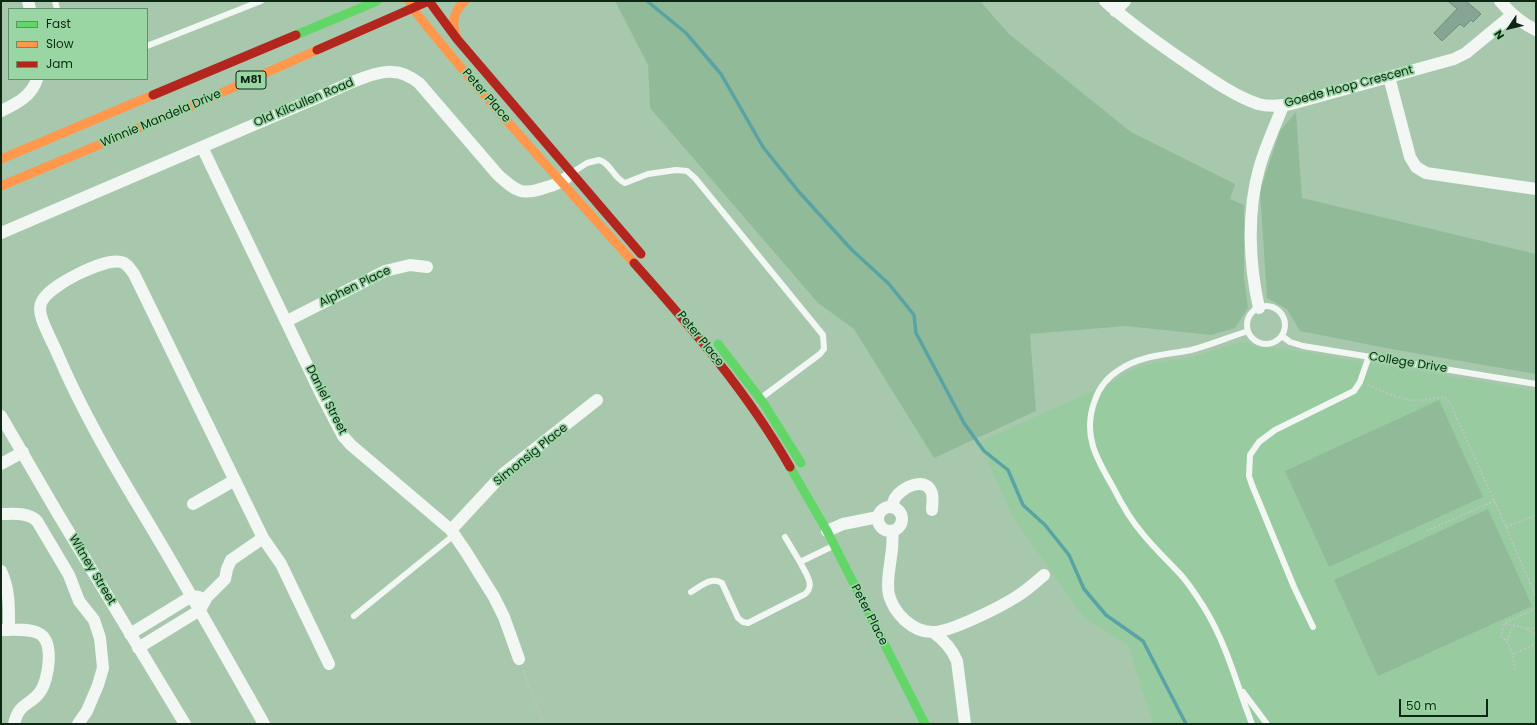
<!DOCTYPE html>
<style>
body{margin:0}
#map{position:relative;width:1537px;height:725px;overflow:hidden;background:#a8c8ad;font-family:Poppins,sans-serif}
canvas{display:block}
.frame{position:absolute;inset:0;border:2px solid #0e2714;pointer-events:none}
.legend{position:absolute;left:8px;top:8px;width:140px;height:72px;box-sizing:border-box;background:#9ad6a4;border:1px solid #62906a;margin:0;padding:5px 7px;list-style:none;font-size:12px;color:#0e2714}
.legend li{display:flex;align-items:center;gap:8px;height:20px}
.legend b{width:20px;border:1px solid #62906a}
.north{position:absolute;left:1489px;top:8px;width:40px;height:40px;-webkit-text-stroke:3px #9ad6a4;paint-order:stroke;rotate:235deg;font-size:11px;font-weight:700;line-height:16px;text-align:center;color:#0e2714}
.north::after{content:'';display:block;margin:auto;width:14px;height:18px;background:#0e2714;clip-path:polygon(50% 0,100% 100%,50% 72%,0 100%)}
.scale{position:absolute;left:1399px;top:699px;width:89px;height:18px;box-sizing:border-box;border:2px solid #0e2714;border-top:0;padding-left:5px;font-size:12px;line-height:14px;white-space:nowrap;color:#0e2714;-webkit-text-stroke:3px #9ad6a4;paint-order:stroke}
</style>
<div id="map">
<canvas width="1537" height="725"></canvas>
<div class="frame"></div>
<ul class="legend">
<li><b style="height:5px;background:#63d668"></b>Fast</li>
<li><b style="height:5px;background:#ff974d"></b>Slow</li>
<li><b style="height:5px;background:#b3261e"></b>Jam</li>
</ul>
<div class="north">N</div>
<div class="scale">50 m</div>
</div>
<script>
const c = document.querySelector('canvas').getContext('2d');
c.lineJoin = 'round';
function fill(path, color) {
  c.fillStyle = color;
  c.fill(path, 'evenodd');
}
function strokePath(path, color, width, dash) {
  c.strokeStyle = color;
  c.lineWidth = width;
  c.lineCap = dash ? 'butt' : 'round';
  c.setLineDash(dash || []);
  c.stroke(path);
}
function write(font, color, halo, rows, align = 'center') {
  c.font = font + ' Poppins,sans-serif';
  c.lineWidth = 3.5;
  c.setLineDash([]);
  c.textBaseline = 'middle';
  c.strokeStyle = halo;
  c.fillStyle = color;
  for (const [text, x, y, turn = 0] of rows) {
    c.save();
    c.translate(x, y);
    c.rotate((+turn || 0) * Math.PI / 180);
    c.textAlign = isNaN(turn) ? turn : align;
    if (halo) c.strokeText(text, 0, 0);
    c.fillText(text, 0, 0);
    c.restore();
  }
}
fill(new Path2D(`
 M1245,342L1262,348H1281L1536,391V724H1153L1128,645L1085,619L1014,519L993,473L981,441L1113,382L1128,372L1140,366L1197,356L1237,343Z`), '#98cba0');
fill(new Path2D(`
 M615,1H980L1009,34L1131,132L1235,184L1230,199L1244,205V277L1248,308L1235,328L1211,335L1126,326L1030,334L1036,411L934,458L854,329L818,303L650,108L648,65Z
 M1296,112L1302,198L1536,254V374L1391,349L1300,331L1287,309L1267,298L1260,191L1280,131Z
 M1439,400L1483,497L1329,567L1285,471Z
 M1488,509L1532,606L1378,676L1334,580Z`), '#91bb98');
strokePath(new Path2D(`
 M647,1L686,33L721,74L763,147L799,192L852,250L889,284L914,315L916,333L964,423L984,451L1008,470L1023,505L1045,525L1069,555L1084,589L1106,615L1143,641L1186,724`), '#58a4a5', 3.5);
const building = new Path2D(`
 M1448,1H1466L1481,14L1473,22L1471,20L1464,27L1460,24L1442,41L1434,33L1457,9Z`);
fill(building, '#87a594');
strokePath(building, '#6d8d7c', 1);
strokePath(new Path2D(`
 M1368,385C1385,392 1403,402 1422,400C1429,399 1436,398 1444,397L1450,403L1506,527L1536,515
 M1506,527L1536,597
 M1427,531L1494,501
 M1505,624L1526,628H1536
 M1527,629L1536,635
 M1508,641L1510,632L1515,625
 M1513,654L1536,644
 M523,670L544,724
 M1515,670C1513,657 1512,645 1501,636L1504,624L1536,608`), '#bcc5be', 2, [2, 2]);
strokePath(new Path2D(`
 M55,1L57,9
 M147,46L261,1
 M573,172L587,163L599,160C611,163 613,178 625,183L648,174L676,170L687,171L695,178L823,335L824,349L820,354L761,398
 M1247 325a19 19 0 1 1 38 0a19 19 0 1 1-38 0Z
 M1248,331C1229,337 1210,345 1191,350C1166,355 1141,355 1119,370C1108,377 1099,388 1095,400C1082,434 1096,458 1113,487C1121,503 1130,519 1142,533C1154,548 1168,561 1181,575C1190,585 1198,598 1205,609C1227,645 1237,686 1252,724
 M1282,336L1290,342L1303,346L1536,384
 M785,537L800,562
 M691,592C700,587 711,576 722,583L738,618L743,622L748,623L805,594C816,585 805,573 800,562L833,546
 M354,616L454,535
 M1313,627L1294,587L1252,485L1249,476L1250,455L1259,442L1275,430L1354,391L1360,382L1369,356
 M1243,692L1267,724`), '#f2f7f3', 6);
strokePath(new Path2D(`
 M28,1L30,9
 M1105,1C1128,22 1155,41 1181,59C1205,75 1230,94 1258,104C1269,107 1280,106 1291,104L1454,59L1466,53L1512,15
 M1500,1C1511,14 1521,23 1536,30
 M1115,11L1125,1
 M1389,77L1410,157L1416,167L1426,173L1536,189
 M1,111C16,104 32,96 37,79
 M202,147L320,392L343,436L351,445L451,530L466,552L494,597L504,617L519,659
 M1,233L321,96C339,88 374,70 393,72C403,72 411,77 419,83L498,175C517,192 522,196 547,187C555,185 561,183 567,177
 M1259,308C1249,264 1247,212 1259,169C1265,147 1275,126 1283,106
 M287,321L385,271L410,265L427,267
 M1,416L58,514L185,724
 M1,464L23,452
 M193,504L235,480
 M878 519a12 12 0 1 1 24 0a12 12 0 1 1-24 0Z
 M893,507C893,504 893,501 895,498C901,488 924,476 931,491C934,496 932,504 932,510
 M1,514C13,514 28,512 37,521L69,575L79,601L94,620L100,638L103,668L98,685L87,711L78,724
 M451,530L503,474L597,400
 M827,531L843,524L878,517
 M893,531C892,539 893,548 891,556C890,568 886,582 889,595C894,613 912,632 932,632C949,633 1000,607 1016,597C1026,591 1035,583 1044,575
 M1,571C10,590 9,609 9,630
 M1,630C12,630 27,628 38,633C55,640 49,679 40,692C30,706 19,702 14,724
 M933,632C944,640 952,649 957,661L965,724
 M130,634L192,596L199,597
 M138,648L200,610L207,597L225,579L227,569L231,560L263,538
 M264,724C225,655 186,585 145,517C113,464 82,411 58,355C53,343 46,331 42,319C40,313 39,306 42,301C50,285 104,258 121,262C127,263 130,269 134,274L263,538L281,564L329,664`), '#f2f7f3', 12);
strokePath(new Path2D(`
 M296,35L377,1
 M718,344L762,401L801,463
 M790,467L827,531L925,724`), '#63d668', 9);
strokePath(new Path2D(`
 M409,1L413,9C483,97 559,179 634,263
 M457,39C452,24 452,12 465,1
 M1,159L153,95
 M1,186L203,101L317,50`), '#ff974d', 9);
strokePath(new Path2D(`
 M429,1L457,39L641,254
 M317,50L429,1
 M153,95L296,35
 M634,263C691,327 748,393 790,467`), '#b3261e', 9);
for (const [x, y, w] of [
 [251,80,30]
]) {
  const box = new Path2D();
  box.roundRect(x - w / 2, y - 9, w, 18, 3);
  c.fillStyle = '#9ad6a4';
  c.fill(box);
  strokePath(box, '#0e2714', 1);
}
write('bold 11px', '#0e2714', null, [
 ["M81",251,80]
]);
write('12px', '#0e2714', '#9ad6a4', [
 ["Goede Hoop Crescent",1349,87,-15],
 ["Peter Place",486,96,49],
 ["Old Kilcullen Road",304,103,-23],
 ["Winnie Mandela Drive",161,119,-23],
 ["Alphen Place",355,287,-26],
 ["Peter Place",700,339,51],
 ["College Drive",1408,363,9],
 ["Daniel Street",326,400,63],
 ["Simonsig Place",531,455,-39],
 ["Witney Street",92,570,59],
 ["Peter Place",869,615,63]
]);
</script>
